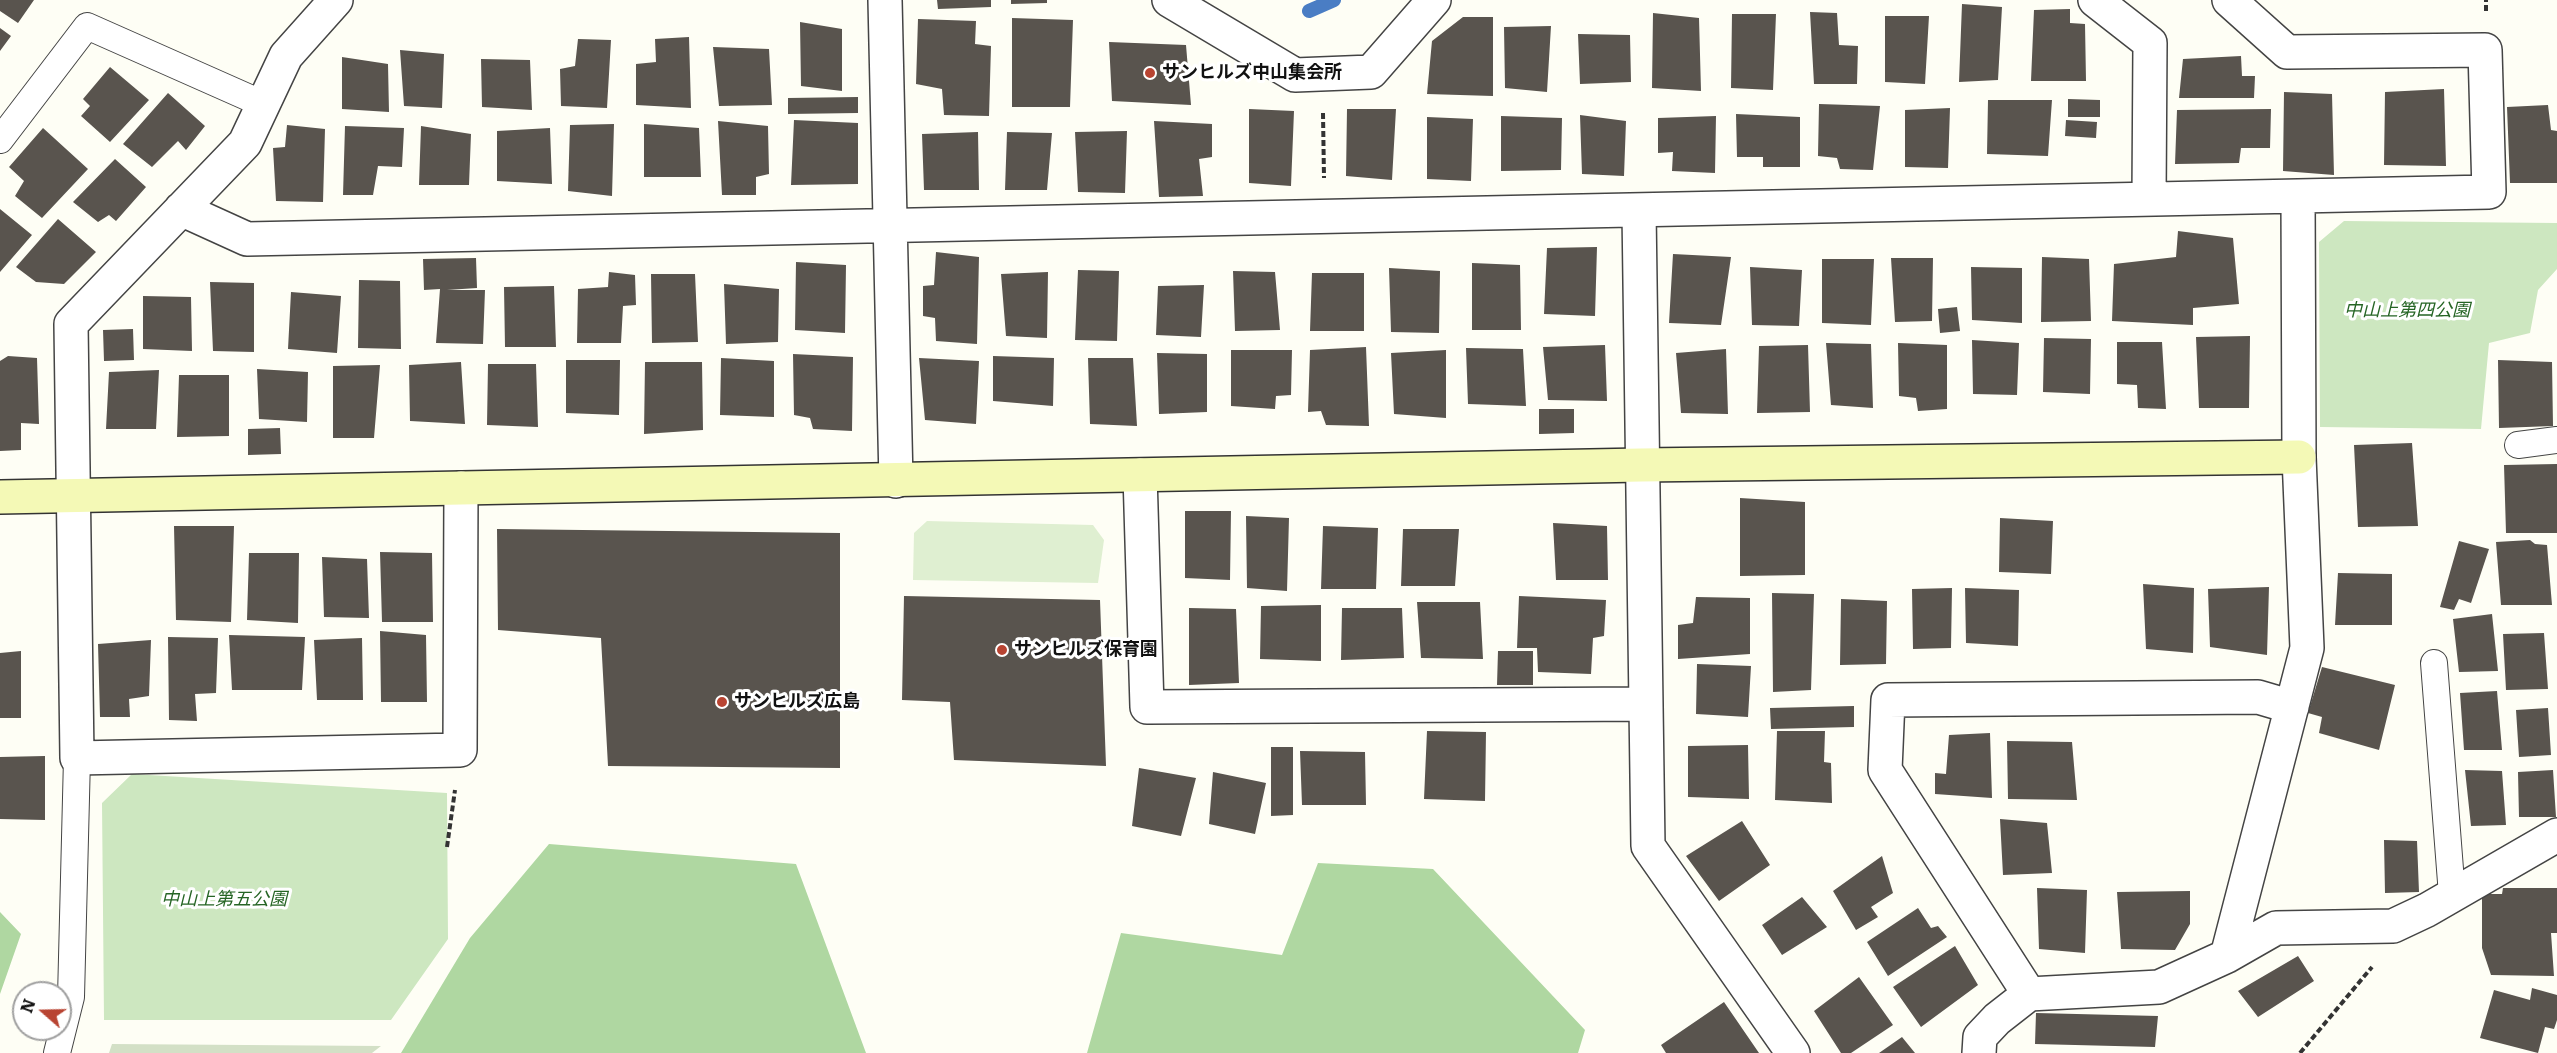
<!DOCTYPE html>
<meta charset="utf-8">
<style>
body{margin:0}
#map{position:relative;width:2557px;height:1053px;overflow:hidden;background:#fefef5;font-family:Literata,serif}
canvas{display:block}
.north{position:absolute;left:12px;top:981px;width:60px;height:60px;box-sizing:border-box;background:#fff;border:2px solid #a0a0a0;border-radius:50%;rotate:290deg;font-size:16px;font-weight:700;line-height:24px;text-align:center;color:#111}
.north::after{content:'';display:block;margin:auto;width:21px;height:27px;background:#b84432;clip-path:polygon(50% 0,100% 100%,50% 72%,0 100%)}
</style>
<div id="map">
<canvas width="2557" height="1053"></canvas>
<div class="north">N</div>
</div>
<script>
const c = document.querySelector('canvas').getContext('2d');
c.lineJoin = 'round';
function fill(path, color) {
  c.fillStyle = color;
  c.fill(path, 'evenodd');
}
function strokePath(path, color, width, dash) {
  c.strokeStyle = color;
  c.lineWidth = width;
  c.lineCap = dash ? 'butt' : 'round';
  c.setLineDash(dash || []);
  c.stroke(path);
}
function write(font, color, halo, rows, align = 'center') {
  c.font = font + ' Literata,"Noto Sans JP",serif';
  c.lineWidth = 6;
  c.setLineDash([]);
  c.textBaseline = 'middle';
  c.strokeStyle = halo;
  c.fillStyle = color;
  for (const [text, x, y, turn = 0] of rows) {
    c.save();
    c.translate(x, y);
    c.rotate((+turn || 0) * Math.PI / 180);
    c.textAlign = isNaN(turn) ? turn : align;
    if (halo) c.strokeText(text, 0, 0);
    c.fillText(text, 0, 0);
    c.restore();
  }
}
fill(new Path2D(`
 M2344,221L2557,223V269L2538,290L2530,333L2489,343L2481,429L2320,427L2319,242Z
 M132,774L447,793L448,939L391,1020H104L102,803Z`), '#cde7c0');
fill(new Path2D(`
 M549,844L796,864L866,1053H401L470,938Z
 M1318,863L1433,869L1585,1030L1578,1053H1087L1121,933L1282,955Z
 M0,912L21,934L0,994Z`), '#afd7a1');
fill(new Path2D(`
 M112,1044L381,1046L372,1053H109Z`), '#d3e0c6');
fill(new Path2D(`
 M927,521L1093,525L1104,540L1098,583L913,580L914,533Z`), '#dfefd1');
strokePath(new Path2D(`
 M1309,11L1334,0`), '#4a7dc4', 14);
fill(new Path2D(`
 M0,0H34L18,23L0,11Z
 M937,0H991V7L938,9Z
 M1011,0H1047V3L1011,4Z
 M1962,4L2002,7L1998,80L1959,82Z
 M2070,9V23L2085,24L2086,81H2031L2034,10Z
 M1810,12L1837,13L1839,45L1858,46L1857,84H1814Z
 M1653,13L1699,18L1701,91L1652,88Z
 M1732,14H1776L1773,90L1731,88Z
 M1885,16H1929L1925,84L1885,82Z
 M1463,17H1493V96L1427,94L1432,41Z
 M1012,18L1073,20L1070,107H1012Z
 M918,19L976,21L975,44L991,46L989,116L944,115L942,89L916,84Z
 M800,22L842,29V91L801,86Z
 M1551,26L1547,92L1505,88L1504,27Z
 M0,28L11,36L0,51Z
 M1578,34L1630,35L1631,82L1580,84Z
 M689,37L691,108L636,105V64L656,62L655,39Z
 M578,39L611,40L607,108L561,106L560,69L575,66Z
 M1109,42L1186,45L1191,105L1112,101Z
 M713,47L769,49L772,105L719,106Z
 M400,50L444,54L442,108L404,106Z
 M2241,56L2242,76H2255L2254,98H2179L2183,59Z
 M342,57L388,64L389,112L342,109Z
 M481,59L530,60L532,110L482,107Z
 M110,67L149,100L110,142L81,116L90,106L83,99Z
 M2444,89L2446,166L2384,165L2385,92Z
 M2284,92L2332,94L2334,175L2283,171Z
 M168,93L205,126L186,150L178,141L152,167L123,144Z
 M858,97V113L788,114V98Z
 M2068,99L2100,100V117H2068Z
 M1988,100H2052L2048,156L1987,154Z
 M1819,104L1880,106L1873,170L1840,169L1837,158L1818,156Z
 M2548,105L2551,130L2557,131V183H2510L2507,107Z
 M1950,108L1948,168L1905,167V110Z
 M1249,109L1294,111L1291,186L1249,183Z
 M1347,109H1396L1392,180L1346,176Z
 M2271,109L2270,148H2241L2239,163L2175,164L2177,110Z
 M1736,114L1800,117V167H1763V157H1737Z
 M1580,115L1626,121L1624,176L1582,174Z
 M1501,116L1562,118L1561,170L1501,171Z
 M1716,116L1715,173L1672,171L1673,152L1658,153V118Z
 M1427,117L1473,119L1471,181L1427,179Z
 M794,120L858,123V184L791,185Z
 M2066,120L2097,122L2096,138L2065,136Z
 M718,121L768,126L769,174L756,177V195H722Z
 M1154,121L1212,124V157L1199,159L1203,196L1159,197Z
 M614,124L612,196L568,191L570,125Z
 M644,124L699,128L701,177H644Z
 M287,125L325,129L323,202L276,201L273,148L285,147Z
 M345,126L404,128L402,167L378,166L373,195H343Z
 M421,126L471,134L469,185H419Z
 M43,128L88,169L42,218L15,196L24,181L9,167Z
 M550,128L552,184L497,181V131Z
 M1127,131L1125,193L1078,192L1075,132Z
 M978,132L979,190H924L922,134Z
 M1007,132L1052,133L1047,190H1005Z
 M115,159L146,187L116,221L109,215L98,222L73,202Z
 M0,209L32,235L0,272Z
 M58,219L96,252L64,284L36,282L16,267Z
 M2178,231L2233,238L2239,304L2193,308V325L2112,321L2114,264L2176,257Z
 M1597,247L1595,316L1544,314L1547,248Z
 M936,252L979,257L977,344L936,341L935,318L923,316V286L934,285Z
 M1673,254L1731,257L1721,325L1669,323Z
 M2042,257L2089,259L2091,321L2041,322Z
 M476,258L477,288L447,290H485L483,344L436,343L440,289L424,290L423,259Z
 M1891,258H1933L1932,321L1895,322Z
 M1822,259H1874L1871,325L1822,323Z
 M796,262L846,265L845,333L795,330Z
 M1472,263L1520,265L1521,330H1472Z
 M1750,267L1802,270L1799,326L1752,325Z
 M1971,267L2022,268V323L1972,320Z
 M1389,268L1440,271L1439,333L1391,332Z
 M1078,270L1119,271L1117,341L1075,340Z
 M1233,271L1275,272L1280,330L1235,331Z
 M609,272L635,275L636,305L623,306L621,343H577L578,289L608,287Z
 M1048,272L1047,338L1006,336L1001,274Z
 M1312,273H1364V331H1310Z
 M651,274H695L698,342L652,343Z
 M359,280L400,281L401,349L358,348Z
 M210,282L254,283V352L213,351Z
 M724,284L779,289L778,342L726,344Z
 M1204,285L1201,337L1156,335L1158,286Z
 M554,286L556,347H505L504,287Z
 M291,292L341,296L337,353L288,349Z
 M143,296L191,297L192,351L143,349Z
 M1957,307L1960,331L1940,333L1938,309Z
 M133,329L134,360L104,361L103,330Z
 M2250,336L2249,408H2199L2196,337Z
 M2044,338L2091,339L2090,394L2043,392Z
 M1972,340L2019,343L2017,395L1973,394Z
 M2117,342H2162L2166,409L2138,408L2137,385L2117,384Z
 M1826,343L1871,344L1873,408L1831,405Z
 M1898,343L1947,345V409L1918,411L1916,398L1899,396Z
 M1605,345L1607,401L1548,400L1543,347Z
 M1808,345L1810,412L1757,413L1759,346Z
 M1366,347L1369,426L1326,425L1321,411L1308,412L1310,350Z
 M1466,348L1523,349L1526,406L1468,404Z
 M1726,349L1728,414L1681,413L1676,353Z
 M1231,350H1292L1291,395L1276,396L1275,409L1231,406Z
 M1446,350V418L1394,414L1391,353Z
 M1157,353L1207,354V412L1159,414Z
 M793,354L853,357L852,431L813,429L810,418L794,415Z
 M8,356L37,358L39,424L21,423V450L0,451V361Z
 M993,356L1054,358L1053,406L993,401Z
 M721,358L774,361V417L720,415Z
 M919,358L979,361L976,424L925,420Z
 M1088,358H1133L1137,426L1090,424Z
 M566,360H620L619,415L566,413Z
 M2498,360L2552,362L2553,426L2499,428Z
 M461,362L465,424L410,421L409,365Z
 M645,362H702L703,430L644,434Z
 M488,364H536L538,427L487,425Z
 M380,365L374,438H333V366Z
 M257,369L308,372L307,422L259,419Z
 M159,370L156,429H106L109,372Z
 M179,375H229V436L177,437Z
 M1539,409H1574V433L1539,434Z
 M280,428L281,454L248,455V429Z
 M2412,443L2418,526L2358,527L2354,445Z
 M2557,464V533H2506L2504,465Z
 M1740,498L1805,502V575L1740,576Z
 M1185,511H1231L1230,580L1185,578Z
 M1246,516L1289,518L1287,591L1247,588Z
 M2000,518L2053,521L2051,574L1999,572Z
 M1553,523L1607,526L1608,580H1556Z
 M174,526H234L231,622L176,620Z
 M1323,526L1378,528L1376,589H1321Z
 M497,529L840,533V768L608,766L601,638L498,630Z
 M1403,529H1459L1455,586H1401Z
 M2530,540L2535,544L2547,545L2552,605H2501L2496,542Z
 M2459,541L2489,549L2471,603L2459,599L2454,610L2440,607Z
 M380,552L432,553L433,622H382Z
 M249,553H299L298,623L247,620Z
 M322,557L367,559L369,618L324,617Z
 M2338,573L2392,574V625H2335Z
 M2143,584L2194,588L2193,653L2146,649Z
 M2269,587L2267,655L2210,647L2208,589Z
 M1952,588L1951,648L1913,649L1912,589Z
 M1965,588L2019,590L2018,646L1966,643Z
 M1772,593L1814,594L1811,690L1773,692Z
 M904,596L1100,600L1106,766L954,760L950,702L902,700Z
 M1519,596L1606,600L1604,636L1593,638L1591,674L1538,672L1537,648H1517Z
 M1696,597L1750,598V654L1678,659V625L1693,623Z
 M1841,599L1887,601L1886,664L1840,665Z
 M1417,602H1480L1483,659L1421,658Z
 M1321,605V661L1260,659L1261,606Z
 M1189,608L1236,609L1239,683L1189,685Z
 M1342,608H1402L1404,658L1341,660Z
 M2492,614L2498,671L2459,672L2453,619Z
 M380,631L426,635L427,702H381Z
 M2544,633L2548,689L2506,690L2503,634Z
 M229,635L305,637L302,690H232Z
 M168,637L218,638L216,693L195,694L197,721L169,720Z
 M362,638L363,700H317L314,640Z
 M151,640L149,696L129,699L130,717H100L98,644Z
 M21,651V718H0V653Z
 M1498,651H1533V685H1497Z
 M1697,664L1751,666L1748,717L1696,714Z
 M2322,667L2395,685L2379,750L2319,733L2322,717L2308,713Z
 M2497,691L2502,750H2464L2460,693Z
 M1854,706V727L1771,729L1770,708Z
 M2548,708L2551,755L2519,757L2516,710Z
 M1427,731L1486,732L1485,801L1424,799Z
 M1777,731H1825L1824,762L1831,763L1832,803L1775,800Z
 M1990,733L1992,798L1935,794V773L1946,774L1949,735Z
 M2007,741L2072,742L2077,800L2008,799Z
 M1748,745L1749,799L1688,797V746Z
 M1271,747H1293V815L1271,816Z
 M1300,751L1365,752L1366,805H1302Z
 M45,756V820L0,819V757Z
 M1139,768L1196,778L1181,836L1132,826Z
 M2465,770L2502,771L2506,825L2471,826Z
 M2553,770L2556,817H2519L2518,772Z
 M1213,772L1266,783L1255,834L1209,824Z
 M2000,819L2047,823L2052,873L2003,875Z
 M1742,821L1770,865L1719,901L1686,856Z
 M2384,840L2417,841L2419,892L2385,893Z
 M1882,856L1893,893L1871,907L1878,917L1856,930L1833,891Z
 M2037,888L2087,890L2085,953L2039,949Z
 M2503,888H2557V933H2551L2554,976L2491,975L2482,948V894H2502Z
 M2190,891V924L2175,950L2121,949L2117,892Z
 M1802,897L1827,927L1782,955L1762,925Z
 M1918,908L1931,928L1938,926L1947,937L1888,976L1867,942Z
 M1955,946L1978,985L1921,1027L1893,987Z
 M2298,956L2314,981L2258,1017L2238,991Z
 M1859,977L1893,1025L1851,1053H1841L1814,1011Z
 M2532,988L2557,995V1020L2554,1029L2545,1027L2538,1053L2480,1038L2494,990L2530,1000Z
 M1724,1002L1759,1053H1666L1661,1045Z
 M2036,1013L2158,1016L2155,1047L2035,1044Z
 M1902,1037L1915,1053H1879Z`), '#59544e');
const lane = new Path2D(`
 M0,140L87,26L263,104
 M2518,445L2557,440
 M2434,663L2452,895
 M57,1053L71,997L77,758`);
const street = new Path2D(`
 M336,0L286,56L245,143L71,324L77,758L460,750L461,488
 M885,0L896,481
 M1169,0L1295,75L1371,72L1434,0
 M2095,0L2150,43L2149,199
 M181,209L247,239L2489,192L2485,50L2287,52L2229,0
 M1639,211L1648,846L1793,1053
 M1140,475L1147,707L1645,704
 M2227,956L2307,648L2299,457L2298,196
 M2029,994L1885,770L1888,700L2258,697L2292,707
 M1979,1053L1980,1037L1997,1019L2029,994L2159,987L2227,956L2276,928L2393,926L2427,910L2557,835`);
const secondary = new Path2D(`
 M0,497L1641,465L2299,457`);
strokePath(lane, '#444', 28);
strokePath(street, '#444', 36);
strokePath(secondary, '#333', 36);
strokePath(new Path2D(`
 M2486,11V0
 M1323,113L1324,178
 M447,847L455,790
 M2300,1053L2372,967`), '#333', 4, [6, 3]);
strokePath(lane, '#fff', 26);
strokePath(street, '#fff', 33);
strokePath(secondary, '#f4f9b6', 33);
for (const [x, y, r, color] of [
 [1150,73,6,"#b84432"],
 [1002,650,6,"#b84432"],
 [722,702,6,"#b84432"]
]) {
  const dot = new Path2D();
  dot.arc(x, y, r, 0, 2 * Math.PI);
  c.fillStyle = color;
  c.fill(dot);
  strokePath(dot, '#fff', 2);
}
write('bold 18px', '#111', '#fff', [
 ["サンヒルズ中山集会所",1162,73],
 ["サンヒルズ保育園",1014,650],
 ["サンヒルズ広島",734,702]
], 'left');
write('italic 18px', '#266525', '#fff', [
 ["中山上第四公園",2407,311],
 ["中山上第五公園",224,900]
]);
</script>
